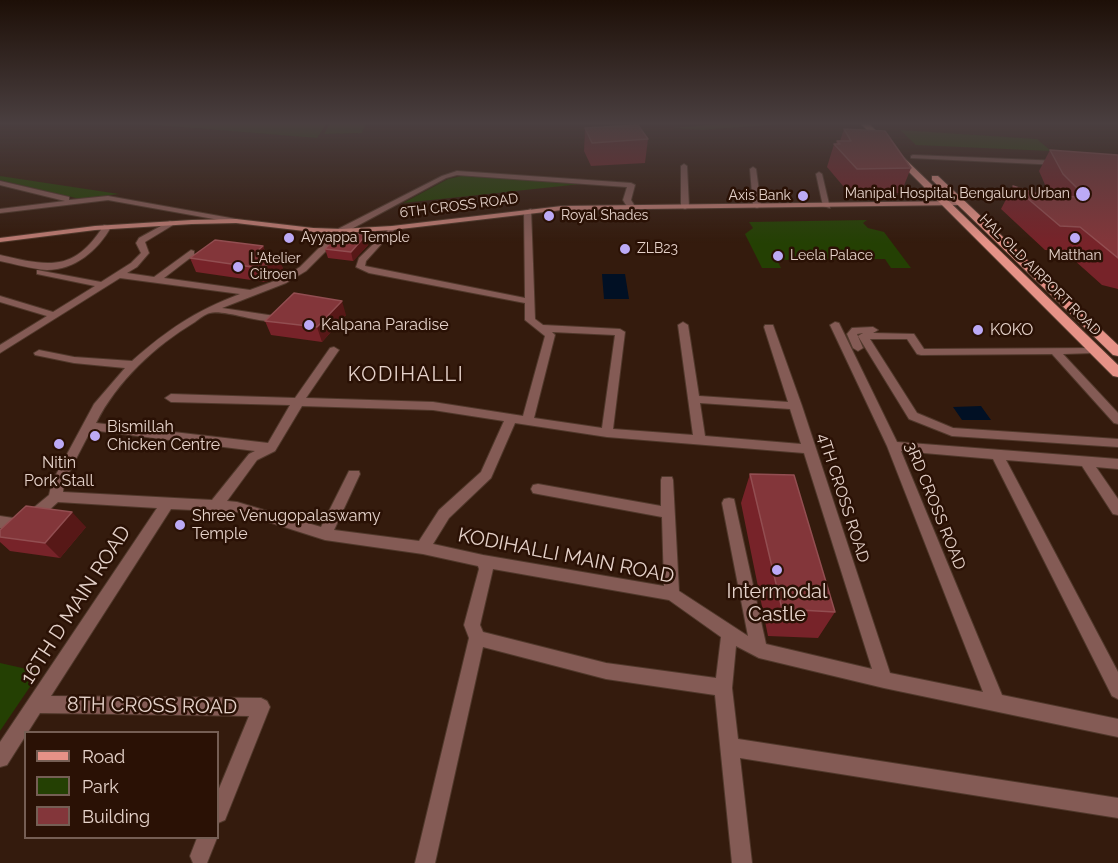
<!DOCTYPE html>
<style>
body{margin:0}
#map{position:relative;width:1118px;height:863px;overflow:hidden;background:#341b0d;font-family:Raleway,sans-serif}
canvas{display:block}
.legend{position:absolute;left:24px;top:731px;width:195px;height:108px;box-sizing:border-box;background:#2a1105;border:2px solid #755e54;margin:0;padding:8px 10px;list-style:none;font-size:18px;color:#e5d2ca}
.legend li{display:flex;align-items:center;gap:12px;height:30px}
.legend b{width:30px;border:2px solid #755e54}
</style>
<div id="map">
<canvas width="1118" height="863"></canvas>
<ul class="legend">
<li><b style="height:8px;background:#e69287"></b>Road</li>
<li><b style="height:16px;background:#244003"></b>Park</li>
<li><b style="height:16px;background:#83363a"></b>Building</li>
</ul>
</div>
<script>
const c = document.querySelector('canvas').getContext('2d');
c.lineJoin = 'round';
function fill(path, color) {
  c.fillStyle = color;
  c.fill(path, 'evenodd');
}
function strokePath(path, color, width, dash) {
  c.strokeStyle = color;
  c.lineWidth = width;
  c.lineCap = dash ? 'butt' : 'round';
  c.setLineDash(dash || []);
  c.stroke(path);
}
function write(font, color, halo, rows, align = 'center') {
  c.font = font + ' Raleway,sans-serif';
  c.lineWidth = 5;
  c.setLineDash([]);
  c.textBaseline = 'middle';
  c.strokeStyle = halo;
  c.fillStyle = color;
  for (const [text, x, y, turn = 0] of rows) {
    c.save();
    c.translate(x, y);
    c.rotate((+turn || 0) * Math.PI / 180);
    c.textAlign = isNaN(turn) ? turn : align;
    if (halo) c.strokeText(text, 0, 0);
    c.fillText(text, 0, 0);
    c.restore();
  }
}
fill(new Path2D(`
 M146,123H327L317,138L144,124Z
 M330,123H366L362,133L324,134Z
 M732,123H794L703,130L672,128Z
 M900,130L1037,139L1051,151L916,145Z
 M466,175L581,184L403,203L448,179Z
 M0,176L119,194L80,199L0,180Z
 M867,220L863,223L868,228L884,232L911,268H891L885,259L777,260L781,268H762L745,234L753,228L749,222Z
 M0,663L40,672L0,731Z`), '#244003');
fill(new Path2D(`
 M602,274H625L629,299H604Z
 M981,406L991,420H962L953,407Z`), '#011024');
const street = new Path2D(`
 M913,155L1060,161L1063,163L1060,165L911,158V156Z
 M684,164L687,166L689,207L685,209L681,207V166Z
 M753,167L756,169L761,206L757,208L753,206L750,169Z
 M457,171L631,183L635,185L631,200L636,208L629,210L623,200L627,187L457,175L446,178L344,233L306,271L286,283L222,308L275,316L280,319L278,321C261,324 223,309 210,313C205,314 199,319 195,322C155,346 117,381 96,423L268,443L290,405L171,402L165,398L171,394L295,398L330,348L334,347L339,350L306,398L433,402L523,416L545,336L525,320V303L369,273L356,267L359,258L392,226L396,228L366,261L365,266L525,298L524,211L531,209L535,319L543,325L620,329L625,332L613,429L693,435L678,325L683,322L688,325L699,396L788,402L764,327L765,325H773L802,406L890,673L983,692L887,446L830,325L835,322L839,323L897,442L1118,459V469L1096,467L1118,499V515L1113,514L1082,466L1006,460L1118,672V699L1112,696L993,459L901,451L1002,695L1118,719V737L884,688L759,658L736,646L732,688L738,739L1118,798V818L740,758L752,863H732L715,695L606,679L483,647L435,863H415L469,638L464,625L479,569L478,566L423,554L325,540L237,512L171,509L51,696L261,698L267,701L270,707L225,820L218,823V791L249,716L40,713L7,765L0,767V742L157,508L58,502L28,529L23,531L0,528V516L20,519L49,495L52,482L94,404L125,368L74,363L35,355L34,353L39,350L74,357L132,361C167,330 195,311 240,294L120,278L0,353V345L47,316L0,302V296L53,312L95,286L37,274V270L101,282L131,263L141,253L136,243L139,238L170,221L174,223L173,225L145,242L149,253L137,267L127,273L154,277L191,250L194,251V255L164,278L250,290L280,279L300,267L338,229L442,176ZM552,332L615,335L602,428L534,418L555,335ZM700,403L790,409L801,444L705,436ZM302,406L433,410L504,421L481,472L439,510L419,541L334,530L360,474L359,471H349L321,527L237,502L227,501L257,460L275,451ZM515,423L607,437L804,453L872,669L766,644L734,499L729,498L724,499L722,503L748,636L679,591L673,480L672,477H662L661,480V506L538,484L533,485L531,489L533,493L538,494L662,517L664,586L483,555L433,544L449,518L491,478ZM91,430L255,451L249,454L212,500L63,492L64,482ZM493,569L669,600L721,637L716,678L606,663L483,632L480,625Z
 M819,172L822,174L830,208L823,206L816,174Z
 M0,181L69,197V200L108,196L236,219L240,221L236,223L108,200L0,213V209L65,201L0,185Z
 M104,225L111,227C98,250 75,270 47,270C31,269 15,264 0,261V255C48,266 74,273 104,225Z
 M873,327L878,330L873,333L914,334L924,349L1098,348L1099,350L1098,352L1094,353L1063,354L1118,413V424L1114,423L1052,354L921,355L917,354L907,339H870L917,413L953,428L1118,439V447L952,436L909,419L858,336L863,333L857,334L863,348L858,351L853,348L847,334L852,328Z
 M197,838H217L207,863H193L190,856Z`);
const secondary = new Path2D(`
 M963,201V205H960L562,210L392,230L341,233L313,232L236,223L192,224L95,230L0,242V238L95,226L192,220L236,219L313,228L341,229L392,226L562,206Z`);
const primary = new Path2D(`
 M860,123H868L1118,365V377L1113,376Z
 M932,176H938L1118,345V356L1113,355L932,180Z`);
strokePath(street, '#50382b', 2);
strokePath(secondary, '#50382b', 2);
strokePath(primary, '#50382b', 2);
fill(street, '#845b55');
fill(secondary, '#bb7a71');
fill(primary, '#e69287');
fill(new Path2D(`
 M585,128L648,139L645,163L591,166L584,151Z
 M844,129L911,168L901,193H849L827,167L834,144H836L837,141H840Z
 M1050,150L1118,155V289L1102,285L1064,251L1045,250L1001,209L1013,186L1044,196H1050L1039,171Z
 M368,245L353,261L328,258L325,249Z
 M263,246L266,253L278,255L283,269L272,280L265,282L196,272L190,258Z
 M346,315L322,342L271,335L265,321Z
 M750,474L835,612L818,638L768,636L741,503Z
 M86,527L60,558L10,551L0,542V530Z`), '#772329');
fill(new Path2D(`
 M366,235L368,245L353,261L351,252Z
 M263,246L269,260L256,252Z
 M278,255L283,269L272,280L265,282L259,268Z
 M342,301L346,315L322,342L317,327Z
 M72,512L86,527L60,558L45,543Z`), '#571817');
const building = new Path2D(`
 M638,125L648,139L592,143L585,128Z
 M844,129L885,131L911,168L857,169L834,144H840L837,141H851Z
 M1050,150L1118,155V258L1080,227L1060,226L1013,186L1044,196L1086,197L1063,174Z
 M341,232L366,235L351,252L325,249Z
 M215,240L263,246L256,252L278,255L267,265L259,268L190,258Z
 M294,293L342,301L317,327L265,321Z
 M750,474L794,475L835,612L782,609Z
 M26,506L72,512L45,543L0,537V530Z`);
fill(building, '#83363a');
strokePath(building, '#924e51', 1.5);
const sky = c.createLinearGradient(0, 0, 0, 243);
sky.addColorStop(0, '#1d0f07');
sky.addColorStop(0.51, '#4a3f40');
sky.addColorStop(1, '#4a3f4000');
c.fillStyle = sky;
c.fillRect(0, 0, 1118, 243);
for (const [x, y, r, color] of [
 [1083,194,8,"#bcaaf6"],
 [803,196,6,"#bcaaf6"],
 [549,216,6,"#bcaaf6"],
 [289,238,6,"#bcaaf6"],
 [1075,238,6,"#bcaaf6"],
 [625,249,6,"#bcaaf6"],
 [778,256,6,"#bcaaf6"],
 [238,267,6,"#bcaaf6"],
 [309,325,6,"#bcaaf6"],
 [978,330,6,"#bcaaf6"],
 [95,436,6,"#bcaaf6"],
 [59,444,6,"#bcaaf6"],
 [180,525,6,"#bcaaf6"],
 [777,570,6,"#bcaaf6"]
]) {
  const dot = new Path2D();
  dot.arc(x, y, r, 0, 2 * Math.PI);
  c.fillStyle = color;
  c.fill(dot);
  strokePath(dot, '#2a1105', 2);
}
write('14px', '#e5d2ca', '#2a1105', [
 ["Manipal Hospital, Bengaluru Urban",1070,194,"right"],
 ["Axis Bank",791,196,"right"],
 ["Royal Shades",561,216],
 ["Ayyappa Temple",301,238],
 ["ZLB23",637,249],
 ["Leela Palace",790,256],
 ["Matthan",1075,256,"center"],
 ["L'Atelier",250,259],
 ["Citroen",250,275]
], 'left');
write('14px', '#e5d2ca', '#2a1105', [
 ["6TH CROSS ROAD",459,206,-7],
 ["HAL OLD AIRPORT ROAD",1040,275,45]
]);
write('16px', '#e5d2ca', '#2a1105', [
 ["Kalpana Paradise",321,325],
 ["KOKO",990,330],
 ["Bismillah",107,427],
 ["Chicken Centre",107,445],
 ["Nitin",59,463,"center"],
 ["Pork Stall",59,481,"center"],
 ["Shree Venugopalaswamy",192,516],
 ["Temple",192,534]
], 'left');
write('16px', '#e5d2ca', '#2a1105', [
 ["4TH CROSS ROAD",843,498,72],
 ["3RD CROSS ROAD",935,506,68]
]);
c.letterSpacing = '1.5px';
write('20px', '#e5d2ca', '#2a1105', [
 ["KODIHALLI",406,375]
]);
c.letterSpacing = '0px';
write('20px', '#e5d2ca', '#2a1105', [
 ["KODIHALLI MAIN ROAD",566,556,11],
 ["16TH D MAIN ROAD",76,605,-57],
 ["8TH CROSS ROAD",152,706,1]
]);
write('20px', '#e5d2ca', '#2a1105', [
 ["Intermodal",777,592],
 ["Castle",777,615]
]);
</script>
